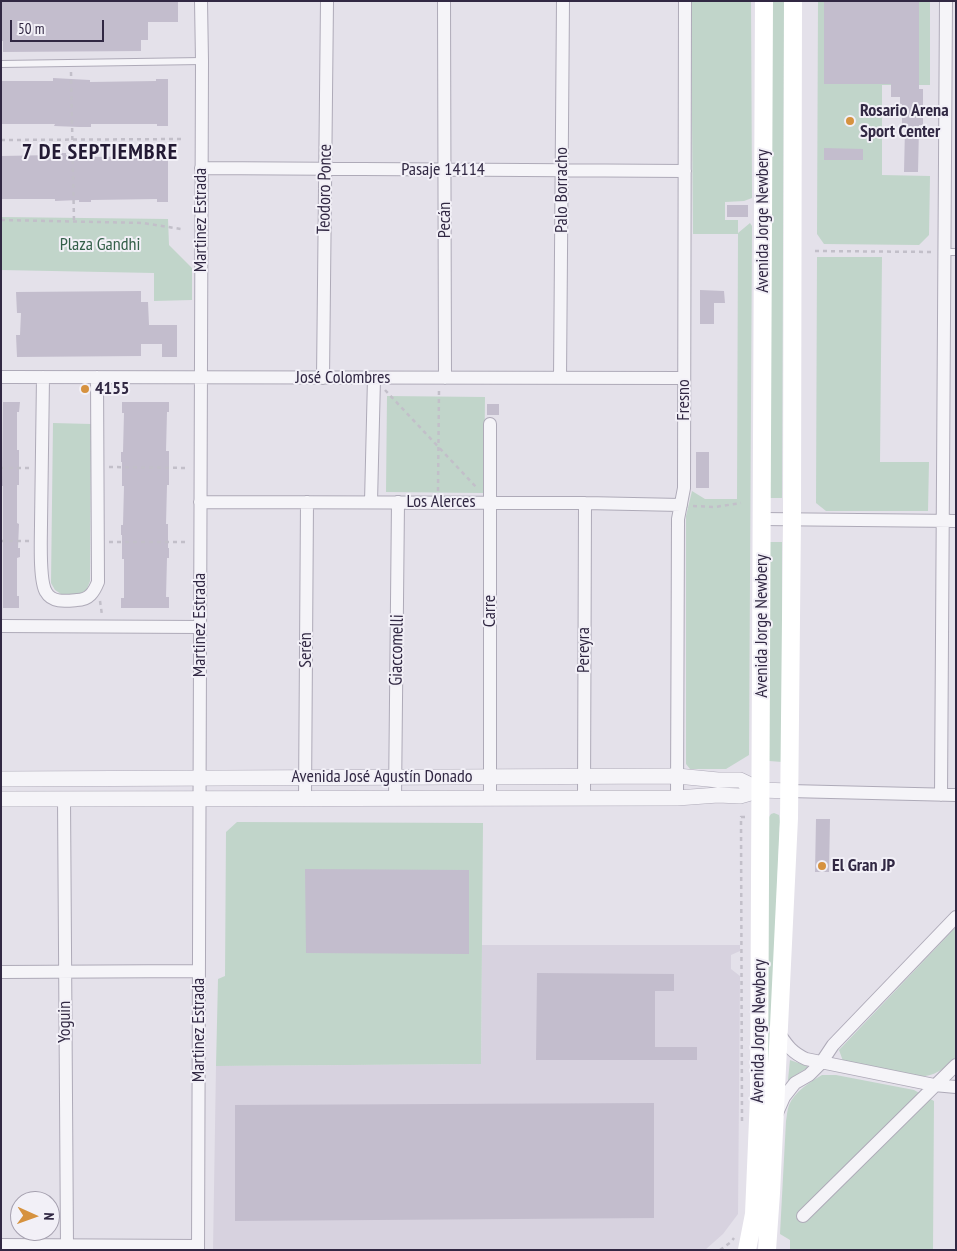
<!DOCTYPE html>
<meta charset="utf-8">
<style>
body{margin:0}
#map{position:relative;width:957px;height:1251px;overflow:hidden;background:#e4e1ea;font-family:"PT Sans Narrow",sans-serif}
canvas{display:block}
.frame{position:absolute;inset:0;border:2px solid #312843;pointer-events:none}
.north{position:absolute;left:10px;top:1191px;width:50px;height:50px;box-sizing:border-box;background:#f2f0f7;border:1px solid #a5a0af;border-radius:50%;rotate:92deg;font-size:14px;font-weight:700;line-height:20px;text-align:center;color:#312843}
.north::after{content:'';display:block;margin:auto;width:18px;height:22px;background:#d6923f;clip-path:polygon(50% 0,100% 100%,50% 72%,0 100%)}
.scale{position:absolute;left:10px;top:20px;width:94px;height:22px;box-sizing:border-box;border:2px solid #312843;border-top:0;padding-left:6px;font-size:15px;line-height:18px;white-space:nowrap;color:#312843;-webkit-text-stroke:4px #f2f0f7;paint-order:stroke}
</style>
<div id="map">
<canvas width="957" height="1251"></canvas>
<div class="frame"></div>
<div class="north">N</div>
<div class="scale">50 m</div>
</div>
<script>
const c = document.querySelector('canvas').getContext('2d');
c.lineJoin = 'round';
function fill(path, color) {
  c.fillStyle = color;
  c.fill(path, 'evenodd');
}
function strokePath(path, color, width, dash) {
  c.strokeStyle = color;
  c.lineWidth = width;
  c.lineCap = dash ? 'butt' : 'round';
  c.setLineDash(dash || []);
  c.stroke(path);
}
function write(font, color, halo, rows, align = 'center') {
  c.font = font + ' "PT Sans Narrow",sans-serif';
  c.lineWidth = 4;
  c.setLineDash([]);
  c.textBaseline = 'middle';
  c.strokeStyle = halo;
  c.fillStyle = color;
  for (const [text, x, y, turn = 0] of rows) {
    c.save();
    c.translate(x, y);
    c.rotate((+turn || 0) * Math.PI / 180);
    c.textAlign = isNaN(turn) ? turn : align;
    if (halo) c.strokeText(text, 0, 0);
    c.fillText(text, 0, 0);
    c.restore();
  }
}
fill(new Path2D(`
 M482,945H740V951L731,955V969L740,976L738,1214L723,1234L705,1250H213L216,1066L481,1064Z`), '#d7d2df');
fill(new Path2D(`
 M691,1H751L752,198L744,201L725,202V220H738V233L750,223L752,226L749,755L726,769H690L686,764V516L692,491L705,499H737L738,234H693Z
 M771,1H784L782,498H770Z
 M818,1H930V85H882V175L930,176L929,235L919,245L824,244L817,234Z
 M1,217L168,219L169,245L192,268V300L154,301V273L1,270Z
 M817,257H882L880,462H929L928,511H826L816,503Z
 M387,396L485,397L484,493L386,492Z
 M53,423L91,424L90,581L87,589L81,594H61L55,590L51,583Z
 M770,542H782V762L769,761Z
 M774,813L779,815L780,822L762,1235L755,1234L769,817L771,814Z
 M237,822L483,823L481,1064L216,1066L218,979L225,976L226,832Z
 M956,927V1057C942,1070 939,1074 920,1077L843,1061L839,1050Z
 M790,1060L807,1066V1068L794,1076L789,1081L788,1080Z
 M822,1075H836L914,1090L934,1101L933,1250H790V1240L780,1234L786,1121C787,1116 787,1110 789,1105C795,1091 810,1082 822,1075Z`), '#c1d5ca');
fill(new Path2D(`
 M1,1H178V22H148V40H141V51L3,52V41H1Z
 M824,1H919V89H923V125H919V128L918,172H904L905,128H902V104H900V97H891V84H824Z
 M53,78L90,80V82L156,81V79H168V126H157V124H91V127H79L54,126L55,124H1V81H53Z
 M824,148L863,149V160H824Z
 M54,153H66V155H90V157L156,156V154H168V202H157V199L91,200V202H79V200L55,201V199H1V156L54,155Z
 M727,205H748V217H727Z
 M700,290L724,291L725,303H714V324H700Z
 M141,291V302H148L149,325H177V357H162V344H141V356L17,357L16,335H20L21,313H17L16,292Z
 M3,402H20L19,412H17V450H19V485H17V523L19,524L18,548H20V557L17,558V596H19V608H3V486H2Z
 M122,402H169V412H167L166,451H169V485H167L166,524H168V548H169V558H167L166,597H169V608H121V598H124V559H122V535H121V525H123L124,486H122V462H121V452H123L124,413H122Z
 M487,404H499V415H487Z
 M696,452H709V488H696Z
 M816,819H830L829,872H815Z
 M305,869L469,870V954L306,953Z
 M537,973L674,974V991H655V1047H697V1060H536Z
 M654,1103V1218L235,1221V1105Z`), '#c3bdcd');
const service = new Path2D(`
 M1,64L202,61
 M945,252H956`);
const minor = new Path2D(`
 M444,1L445,378
 M201,168L685,171
 M1,377L684,378
 M43,377C42,426 42,475 41,524C41,538 39,581 46,592C52,603 66,601 77,600C89,600 94,592 98,582L97,377
 M323,378L327,1
 M560,378L563,1
 M200,502L585,503L681,505
 M371,502L374,378
 M762,519L956,521
 M1,626L200,627
 M789,791L956,795
 M941,795L946,1
 M584,798L585,503
 M677,798L678,519L684,488L685,1
 M64,799L67,1246
 M305,799L307,502
 M395,799L398,502
 M490,799V424
 M1,972L199,971
 M778,1032C787,1045 791,1052 806,1059L934,1085L956,1087
 M777,1113L784,1097L795,1083L809,1075L821,1063L833,1045L956,917
 M803,1216L956,1065
 M1,1245L198,1246
 M198,1250L202,61L201,1`);
const tertiary = new Path2D(`
 M1,779L677,776L718,780H740L761,790
 M1,799L677,798L718,795L740,796L761,790L789,791`);
strokePath(service, '#aeaab8', 8);
strokePath(minor, '#aeaab8', 14);
strokePath(tertiary, '#aeaab8', 16);
strokePath(new Path2D(`
 M71,72L74,221
 M1,140L182,139
 M1,220L143,223L181,229
 M815,251L934,252
 M385,390L477,488
 M109,467L188,468
 M1,468H30
 M438,491L439,389
 M693,506L715,507L741,503
 M1,541H30
 M109,542H189
 M100,601L102,615
 M742,1121L741,817H746
 M720,1250L731,1242L734,1238`), '#c2bfc9', 2.5, [4, 4]);
strokePath(service, '#f5f4f8', 6);
strokePath(minor, '#f5f4f8', 12);
strokePath(tertiary, '#f5f4f8', 15);
strokePath(new Path2D(`
 M747,1250L754,1214L759,1097L764,1
 M767,1250L771,1193L789,818L792,519L793,1`), '#fff', 18);
for (const [x, y, r, color] of [
 [850,121,5,"#d6923f"],
 [85,389,5,"#d6923f"],
 [822,866,5,"#d6923f"]
]) {
  const dot = new Path2D();
  dot.arc(x, y, r, 0, 2 * Math.PI);
  c.fillStyle = color;
  c.fill(dot);
  strokePath(dot, '#f2f0f7', 2);
}
write('bold 18px', '#312843', '#f2f0f7', [
 ["Rosario Arena",860,111],
 ["Sport Center",860,132],
 ["4155",95,389],
 ["El Gran JP",832,866]
], 'left');
write('18px', '#312843', '#f2f0f7', [
 ["Pasaje 14114",443,170],
 ["Teodoro Ponce",325,189,-89],
 ["Palo Borracho",562,190,-90],
 ["Martinez Estrada",201,220,-90],
 ["Pecán",445,220,-90],
 ["Avenida Jorge Newbery",763,221,-90],
 ["José Colombres",343,378],
 ["Fresno",684,400,-90],
 ["Los Alerces",441,502],
 ["Carre",490,611,-90],
 ["Martinez Estrada",200,625,-90],
 ["Avenida Jorge Newbery",762,626,-90],
 ["Serén",306,650,-90],
 ["Giaccomelli",397,650,-89],
 ["Pereyra",584,650,-90],
 ["Avenida José Agustín Donado",382,777],
 ["Yoguin",65,1022,-90],
 ["Martinez Estrada",199,1030,-90],
 ["Avenida Jorge Newbery",759,1031,-89]
]);
write('18px', '#345f4a', '#f2f0f7', [
 ["Plaza Gandhi",100,245]
]);
c.letterSpacing = '1px';
write('bold 22px', '#231a34', '#f2f0f7', [
 ["7 DE SEPTIEMBRE",100,153]
]);
c.letterSpacing = '0px';
</script>
